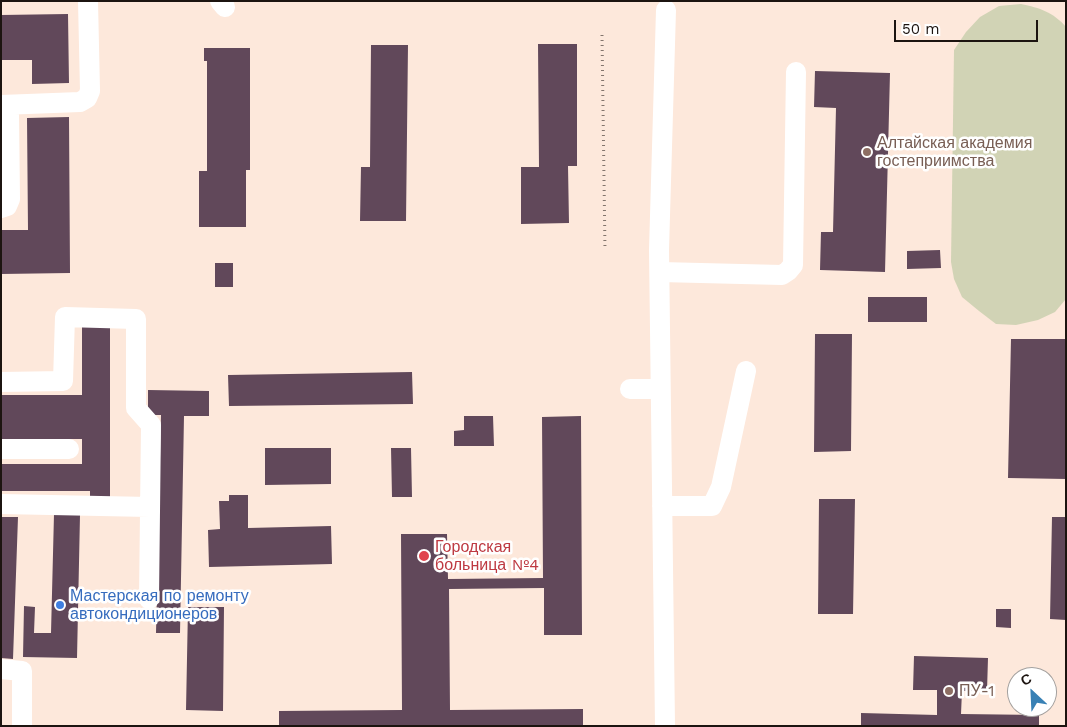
<!DOCTYPE html>
<meta charset="utf-8">
<style>
body{margin:0}
#map{position:relative;width:1067px;height:727px;overflow:hidden;background:#fde8db;font-family:"Work Sans",sans-serif}
canvas{display:block}
.frame{position:absolute;inset:0;border:2px solid #1c1410;pointer-events:none}
.north{position:absolute;left:1007px;top:667px;width:50px;height:50px;box-sizing:border-box;background:#fff;border:1px solid #a4a19f;border-radius:50%;rotate:335deg;font-size:14px;font-weight:700;line-height:20px;text-align:center;color:#1c1410}
.north::after{content:'';display:block;margin:auto;width:18px;height:22px;background:#3981b5;clip-path:polygon(50% 0,100% 100%,50% 72%,0 100%)}
.scale{position:absolute;left:894px;top:20px;width:144px;height:22px;box-sizing:border-box;border:2px solid #1c1410;border-top:0;padding-left:6px;font-size:15px;line-height:18px;white-space:nowrap;color:#1c1410;-webkit-text-stroke:4px #fff;paint-order:stroke}
</style>
<div id="map">
<canvas width="1067" height="727"></canvas>
<div class="frame"></div>
<div class="north">С</div>
<div class="scale">50 m</div>
</div>
<script>
const c = document.querySelector('canvas').getContext('2d');
c.lineJoin = 'round';
function fill(path, color) {
  c.fillStyle = color;
  c.fill(path, 'evenodd');
}
function strokePath(path, color, width, dash) {
  c.strokeStyle = color;
  c.lineWidth = width;
  c.lineCap = dash ? 'butt' : 'round';
  c.setLineDash(dash || []);
  c.stroke(path);
}
function write(font, color, halo, rows, align = 'center') {
  c.font = font + ' "Work Sans",sans-serif';
  c.lineWidth = 5;
  c.setLineDash([]);
  c.textBaseline = 'middle';
  c.strokeStyle = halo;
  c.fillStyle = color;
  for (const [text, x, y, turn = 0] of rows) {
    c.save();
    c.translate(x, y);
    c.rotate((+turn || 0) * Math.PI / 180);
    c.textAlign = isNaN(turn) ? turn : align;
    if (halo) c.strokeText(text, 0, 0);
    c.fillText(text, 0, 0);
    c.restore();
  }
}
fill(new Path2D(`
 M1021,4C1040,8 1053,12 1066,27V299L1055,312L1038,320L1016,325L996,324L979,311L962,297L954,279L951,262L954,50L966,32L980,17L999,6Z`), '#d1d3b5');
fill(new Path2D(`
 M68,14L69,83L32,84V60H1V15Z
 M538,44H577V166H568L569,223L521,224V167H539Z
 M371,45H408L406,221H360L361,167H370Z
 M204,48H250V170H246V227H199V171H207V61H204Z
 M815,71L890,73L885,272L820,270L821,232H833L836,108L814,107Z
 M69,117L70,273L1,274V230H28L27,118Z
 M940,250L941,268L907,269V251Z
 M215,263H233V287H215Z
 M868,297H927V322H868Z
 M110,323V501H90V491H1V464H82V439H1V395H82V324Z
 M815,334H852L851,451L814,452Z
 M1011,339H1066V479L1008,478Z
 M412,372L413,404L229,406L228,375Z
 M148,390L209,391V416H184L180,633H156L161,415H148Z
 M464,416H493L494,446H454V431L464,430Z
 M581,416L582,635H544V588L449,589L450,710L583,709V726H279V711L402,710L401,534H447L448,579L543,578L542,417Z
 M265,448H331V484L265,485Z
 M391,448H411L412,497H392Z
 M229,495H248V528L331,526L332,564L209,567L208,530L220,529L219,501H229Z
 M819,499H855L853,614H818Z
 M54,514L80,515L77,658L23,657L24,606L35,607L34,633H51Z
 M1,517H18L13,659L1,658Z
 M1052,517H1066V620L1050,619Z
 M188,607H224L223,711L186,710Z
 M996,609H1011V628L996,627Z
 M914,656L988,658L987,691H962L961,714L1039,715V726H861V713L937,715V690H913Z`), '#61485a');
strokePath(new Path2D(`
 M602,35L605,250`), '#82746c', 3, [1, 4]);
strokePath(new Path2D(`
 M220,1L225,7
 M1,105L80,102L87,98L90,91L88,1
 M1,208L7,206L10,199L9,115L7,105
 M660,272L782,275L788,271L793,265L796,72
 M1,382L63,381L65,317L136,319V408L151,425L149,599
 M630,389H660
 M1,449H69
 M1,504L150,507
 M662,506H712L721,487L746,371
 M1,669L22,671V726
 M665,726L659,250L666,10`), '#fff', 20);
for (const [x, y, r, color] of [
 [867,152,5,"#8d6e63"],
 [424,556,6,"#e0444e"],
 [60,605,5,"#3f7fe0"],
 [949,691,5,"#8d6e63"]
]) {
  const dot = new Path2D();
  dot.arc(x, y, r, 0, 2 * Math.PI);
  c.fillStyle = color;
  c.fill(dot);
  strokePath(dot, '#fff', 2);
}
write('16px', '#785e54', '#fff', [
 ["Алтайская академия",877,143],
 ["гостеприимства",877,161],
 ["ПУ-1",959,691]
], 'left');
write('16px', '#be3a42', '#fff', [
 ["Городская",435,547],
 ["больница №4",435,565]
], 'left');
write('16px', '#366cbe', '#fff', [
 ["Мастерская по ремонту",70,596],
 ["автокондиционеров",70,614]
], 'left');
</script>
